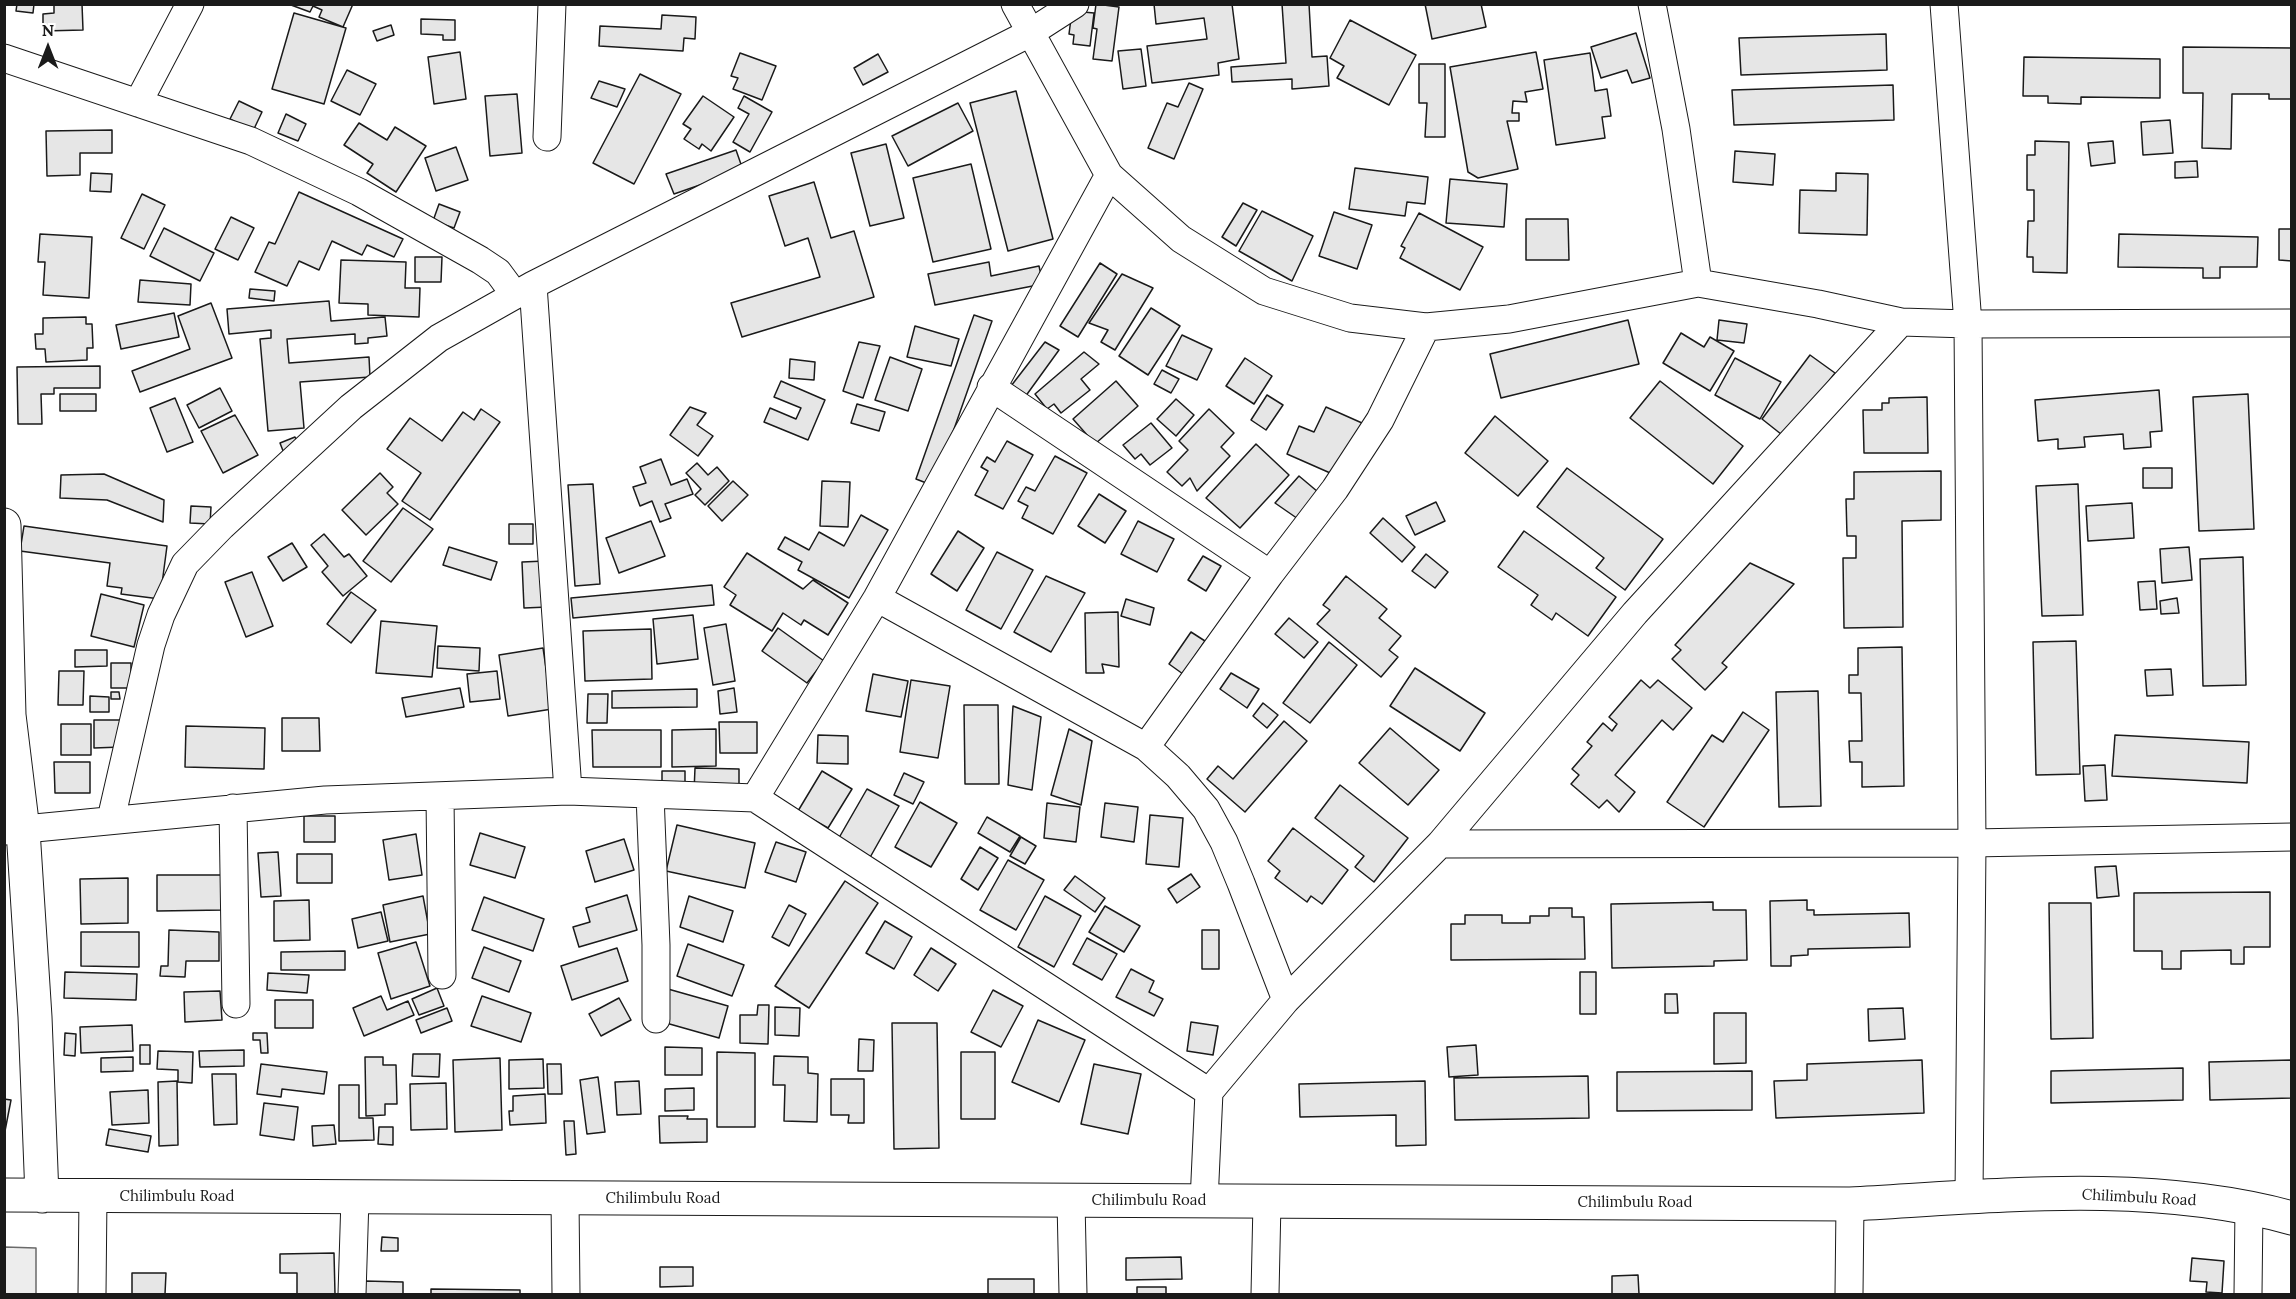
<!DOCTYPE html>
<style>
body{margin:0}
#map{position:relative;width:2296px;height:1299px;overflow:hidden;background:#fff;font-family:Lora,serif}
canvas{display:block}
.frame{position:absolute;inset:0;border:6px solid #1a1a1a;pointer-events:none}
.north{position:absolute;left:18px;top:18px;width:60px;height:60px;-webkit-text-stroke:4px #fff;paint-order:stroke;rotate:0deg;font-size:16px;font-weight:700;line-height:24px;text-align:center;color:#1a1a1a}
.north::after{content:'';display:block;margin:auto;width:21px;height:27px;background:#1a1a1a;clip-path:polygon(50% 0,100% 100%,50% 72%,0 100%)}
</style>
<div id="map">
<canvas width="2296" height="1299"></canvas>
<div class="frame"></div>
<div class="north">N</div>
</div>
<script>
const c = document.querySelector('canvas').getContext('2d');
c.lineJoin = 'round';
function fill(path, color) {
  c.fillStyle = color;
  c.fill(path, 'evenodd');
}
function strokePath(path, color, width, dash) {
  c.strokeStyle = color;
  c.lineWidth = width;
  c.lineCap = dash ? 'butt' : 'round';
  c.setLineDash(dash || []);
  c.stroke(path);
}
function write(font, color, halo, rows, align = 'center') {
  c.font = font + ' Lora,serif';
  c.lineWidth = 4.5;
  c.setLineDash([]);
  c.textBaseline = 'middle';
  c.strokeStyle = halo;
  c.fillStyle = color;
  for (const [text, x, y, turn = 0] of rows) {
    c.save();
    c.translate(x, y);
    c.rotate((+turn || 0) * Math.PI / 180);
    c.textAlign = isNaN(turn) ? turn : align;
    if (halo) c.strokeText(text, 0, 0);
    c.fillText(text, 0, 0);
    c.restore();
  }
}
const built = new Path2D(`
 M5,1247L36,1248V1294H5Z`);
fill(built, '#ededed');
strokePath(built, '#6a6a6a', 1.5);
const building = new Path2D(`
 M17,4H34L33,13L16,11Z
 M54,4H82L83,30L43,31V14L54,13Z
 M353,4L343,27L319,17L322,10L313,6L310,12L291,5Z
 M1096,4L1119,7L1112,61L1093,59L1097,29L1093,28Z
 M1154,4H1232L1239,59L1218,63L1219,75L1152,83L1147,46L1207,39L1204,18L1156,24Z
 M1282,4H1309L1312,57L1327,56L1329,86L1292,89V79L1232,82L1231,67L1286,63Z
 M1425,4H1481L1486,27L1432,39Z
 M1072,11L1094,13L1090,46L1073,44L1074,35L1069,34Z
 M294,13L346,28L324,104L272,89Z
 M662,15L696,17L695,39L684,38L683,51L599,46L600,26L661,29Z
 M421,19L455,20V40H443V35L421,34Z
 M1350,20L1416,55L1389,105L1337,78L1344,66L1330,58Z
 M391,25L394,35L377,41L373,31Z
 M1636,33L1650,78L1632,83L1627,70L1601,78L1591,47Z
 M1886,34L1887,70L1741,75L1739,38Z
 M2183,47L2292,48V99H2269V94H2232L2231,149L2202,148L2203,93H2183Z
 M1141,49L1146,86L1123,89L1118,51Z
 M460,52L466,99L434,104L428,57Z
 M1536,52L1543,89L1525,92L1527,102L1513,101L1512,113H1519V121H1507L1518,169L1478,178L1468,172L1450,67Z
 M740,53L776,66L762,100L733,89L738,78L731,76Z
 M1590,53L1595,91L1607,89L1611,116L1602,117L1605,138L1556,145L1544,60Z
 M878,54L888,72L863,85L854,68Z
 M2024,57L2160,59V98L2081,97V104L2048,103V96H2023Z
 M1419,64H1445V137H1425L1427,103H1419Z
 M347,70L376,84L360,115L331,101Z
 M640,74L681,94L634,184L593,163Z
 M599,81L625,89L617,107L591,98Z
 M1189,83L1203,89L1174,159L1148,148L1167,103L1178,107Z
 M1893,85L1894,120L1734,125L1732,90Z
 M1016,91L1053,239L1008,251L970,103Z
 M517,94L522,153L490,156L485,96Z
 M703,96L734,117L711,151L702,144L699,149L684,139L691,129L683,124Z
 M744,96L772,112L750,152L733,142L749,114L738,108Z
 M239,101L262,112L253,131L230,119Z
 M958,103L973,131L908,166L892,136Z
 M286,114L306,124L298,141L278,133Z
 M2170,120L2173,153L2143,155L2141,122Z
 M359,123L387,140L395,127L426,146L396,192L367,173L373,164L344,145Z
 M112,130V153H80V175L47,176L46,131Z
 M2035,141L2069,142L2067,273L2033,272V257H2027L2028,221H2034V190H2027V155H2035Z
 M2113,141L2115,163L2091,166L2088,143Z
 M886,144L904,218L870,226L851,153Z
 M456,147L468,180L436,191L425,158Z
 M736,150L743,170L674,194L666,174Z
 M1735,151L1775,154L1773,185L1733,182Z
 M2197,161L2198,177L2175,178V162Z
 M971,164L991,249L933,262L913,178Z
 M1355,168L1428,177L1425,204L1407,202L1405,216L1349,209Z
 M91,173L112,174L111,192L90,191Z
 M1836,173L1868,174L1867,235L1799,233L1800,190L1836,191Z
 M1450,179L1507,184L1504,227L1446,223Z
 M814,182L831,238L854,231L874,297L742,337L731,303L820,277L808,238L785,246L769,196Z
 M299,192L403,239L394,257L367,245L362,255L332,241L319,270L299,261L287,286L255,272L269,242L275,244Z
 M142,194L165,205L144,249L121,238Z
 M1243,203L1257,210L1236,246L1222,237Z
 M439,204L460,212L454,228L433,221Z
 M1262,211L1313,236L1292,281L1239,251Z
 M1334,212L1372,225L1357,269L1319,256Z
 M1419,213L1483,247L1460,290L1400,258L1405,248L1401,246Z
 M231,217L254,228L238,260L215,249Z
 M1526,219H1568L1569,260H1526Z
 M164,228L214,253L200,281L150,256Z
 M2279,229H2292V261L2279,260Z
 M40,234L92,237L89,298L43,295L45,262H38Z
 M2119,234L2258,237L2257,267H2220V278H2203V268L2118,267Z
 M415,257H442L441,282H415Z
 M341,260L406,262L405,288H420L419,317L368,315V304L339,303Z
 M989,262L991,276L1039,266L1043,284L935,305L928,274Z
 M1100,263L1117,274L1078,337L1060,326Z
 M1122,274L1153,288L1115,350L1101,342L1108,330L1089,323Z
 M140,280L191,284L190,305L138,302Z
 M250,289L275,291L274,301L249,298Z
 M329,301L331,321L385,317L387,336L368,338V343L355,344V334L287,339L289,363L369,357L370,377L300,382L304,428L268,431L260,339L271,338V330L229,334L227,309Z
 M211,303L232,358L140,392L132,371L190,349L178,316Z
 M1151,308L1180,326L1148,375L1119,356Z
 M174,313L179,337L121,349L116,325Z
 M974,315L992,321L934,486L916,479Z
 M86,317V324H92L93,348H87V360L46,362L45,349H36L35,334H43V318Z
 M1628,320L1639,364L1501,398L1490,354Z
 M1719,320L1747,324L1744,343L1717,340Z
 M915,326L959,339L951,366L907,357Z
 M1681,333L1704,347L1710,337L1734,351L1710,391L1663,363Z
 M1182,335L1212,349L1197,380L1166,366Z
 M859,342L880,346L863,398L843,391Z
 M1045,342L1059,350L1025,397L1011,386Z
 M1084,352L1099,364L1081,379L1090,390L1061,413L1054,404L1047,409L1035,394Z
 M1810,355L1835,373L1786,438L1762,419Z
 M890,357L922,369L908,411L875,400Z
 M1245,358L1272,376L1254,404L1226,386Z
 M1735,358L1781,382L1760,419L1715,395Z
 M790,359L815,362L814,380L789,378Z
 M100,366V388H54V394H41L42,424H18L17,367Z
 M1162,370L1179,379L1171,393L1154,384Z
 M781,381L825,400L808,440L764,422L770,408L796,419L801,408L774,397Z
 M1116,381L1138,406L1095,444L1073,419Z
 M1660,381L1743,446L1713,484L1630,418Z
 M220,388L232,411L199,428L187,405Z
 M2159,390L2162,431L2150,432L2151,447L2124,449L2123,434L2084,437L2085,447L2058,449V439L2038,441L2035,400Z
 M60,394H96V411H60Z
 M2248,394L2254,529L2199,531L2193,397Z
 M1267,395L1283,405L1266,430L1251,420Z
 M1927,397L1928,453H1864L1863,410H1882V403H1889V398Z
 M175,398L193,442L167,452L150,408Z
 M1176,399L1194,415L1176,436L1157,419Z
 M857,404L885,412L879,431L851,423Z
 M690,407L706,413L697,425L713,436L698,456L670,435Z
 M1326,407L1362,423L1337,476L1287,454L1299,426L1314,432Z
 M481,409L500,422L430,520L402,501L421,473L387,449L410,418L442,441L463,412L474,420Z
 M1209,409L1234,433L1221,447L1230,456L1197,491L1190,478L1182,486L1167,472L1188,450L1179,441Z
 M235,415L258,455L223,473L201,431Z
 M1495,416L1548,461L1518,496L1465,453Z
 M1151,423L1172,448L1150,465L1141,454L1135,459L1123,445Z
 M295,437L301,449L285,456L280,443Z
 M1007,441L1033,455L1003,509L975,495L988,471L981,467L987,457L995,462Z
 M1256,444L1289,475L1240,528L1206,498Z
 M1055,456L1087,473L1053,534L1022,518L1028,506L1018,501L1026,487L1035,491Z
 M661,459L671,485L687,479L693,494L665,504L671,518L660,522L652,501L640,506L633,487L646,483L640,467Z
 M697,463L708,475L717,467L729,481L705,505L695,495L701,489L686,473Z
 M1567,468L1663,539L1625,590L1596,568L1604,558L1537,507Z
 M2143,468H2172V488H2143Z
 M1941,471V520L1902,521L1903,627L1844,628L1843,558H1856V536H1847L1846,499H1854V472Z
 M380,473L393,487L387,493L398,504L366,535L342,510Z
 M104,474L164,500L163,522L107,500L60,498L61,475Z
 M1299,476L1324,497L1301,521L1275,503Z
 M733,481L748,495L722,521L708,506Z
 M822,481L850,482L848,527L820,526Z
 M593,484L600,584L575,586L568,485Z
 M2078,484L2083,615L2042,616L2036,486Z
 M1099,494L1126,511L1105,543L1078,526Z
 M1436,502L1445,521L1415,535L1406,516Z
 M2132,503L2134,538L2088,541L2086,506Z
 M191,506L211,507L210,524L190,523Z
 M403,508L433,529L391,582L363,561Z
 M861,515L888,530L849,598L798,570L802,562L778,549L785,537L809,550L819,532L844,546Z
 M1383,518L1415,547L1402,562L1370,533Z
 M651,521L665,556L619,573L606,538Z
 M1138,521L1174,539L1157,572L1121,554Z
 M509,524H533V544H509Z
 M24,526L167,546L160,599L121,594L122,588L107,586L110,563L20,551Z
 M958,531L984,548L957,591L931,574Z
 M1524,531L1616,597L1588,636L1556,613L1552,620L1531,605L1538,595L1498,567Z
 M324,534L344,557L349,554L367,576L343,596L322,572L328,566L311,545Z
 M292,543L307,567L283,581L268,557Z
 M449,547L497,562L491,580L443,565Z
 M2189,547L2192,580L2162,583L2160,549Z
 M997,552L1033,570L1001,629L966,610Z
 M747,553L803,589L813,580L848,603L828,635L804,620L801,625L783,613L772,631L730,605L736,595L724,587Z
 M1426,554L1448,572L1435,588L1412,571Z
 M1203,556L1221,566L1206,591L1188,580Z
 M2243,557L2246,685L2203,686L2200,559Z
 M545,561L548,607L524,608L522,562Z
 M1750,563L1794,584L1722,663L1727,667L1705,690L1672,659L1681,650L1675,645Z
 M252,572L273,626L246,637L225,582Z
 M1046,576L1085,593L1051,652L1014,632Z
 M1346,576L1387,609L1379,618L1401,636L1389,650L1398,657L1381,677L1317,624L1330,610L1323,605Z
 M2155,581L2157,609L2140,610L2138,582Z
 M712,585L714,605L573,618L571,598Z
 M351,592L376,610L351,643L327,624Z
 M101,594L144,605L134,647L91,636Z
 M2177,598L2179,613L2161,614L2160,601Z
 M1126,599L1154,608L1150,625L1121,616Z
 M1118,612L1119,667L1102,664L1104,673H1086L1085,613Z
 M693,615L698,659L657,664L653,619Z
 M1289,618L1318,642L1304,658L1275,634Z
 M381,621L437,626L432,677L376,673Z
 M726,624L735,681L713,685L704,628Z
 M778,628L824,661L807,683L762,651Z
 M651,629L652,679L585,681L583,631Z
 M1191,632L1205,641L1183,674L1169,664Z
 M2076,641L2080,774L2036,775L2033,642Z
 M1329,642L1357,665L1310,723L1283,703Z
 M438,646L480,648L479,671L437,668Z
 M1902,647L1904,786L1862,787V762H1850L1849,741H1862L1861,693H1849V675H1858V648Z
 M543,648L552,709L508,716L499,655Z
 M75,650H107V666L75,667Z
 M111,663H131V688H111Z
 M1415,668L1485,713L1460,751L1390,706Z
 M2171,669L2173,695L2147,696L2145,670Z
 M59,671H84L83,705H58Z
 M497,671L500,699L470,702L467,674Z
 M1231,673L1259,689L1247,708L1220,689Z
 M873,674L908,681L901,717L866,711Z
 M911,680L950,686L938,758L900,752Z
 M1641,680L1650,688L1658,680L1692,708L1673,730L1662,720L1615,775L1635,792L1619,812L1607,800L1599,808L1571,784L1579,775L1572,769L1592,746L1587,742L1603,723L1612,731L1617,724L1609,717Z
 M460,688L464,707L406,717L402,698Z
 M734,688L737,712L720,714L718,691Z
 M697,689V707L612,708V691Z
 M1818,691L1821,806L1779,807L1776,692Z
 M111,692H119L120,699H111Z
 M588,694H608L607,723H587Z
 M90,696L109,697V712H90Z
 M1263,703L1278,715L1267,728L1253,716Z
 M964,705H998L999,784H965Z
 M1013,706L1041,717L1032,790L1008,785Z
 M1743,712L1769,730L1704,827L1667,802L1712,735L1723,742Z
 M282,718H319L320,751H282Z
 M94,720H120L121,747L94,748Z
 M1284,721L1307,741L1245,812L1207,779L1218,766L1233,779Z
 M719,722H757V753H720Z
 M61,724H91V755H61Z
 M186,726L265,728L264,769L185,767Z
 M1390,728L1439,770L1408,805L1359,763Z
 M716,729V766L672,767V730Z
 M1069,729L1092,741L1081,805L1051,795Z
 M592,730H661V767H593Z
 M818,735L848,736V764L817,763Z
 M2115,735L2249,742L2247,783L2112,776Z
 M54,762H90V793H55Z
 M2105,765L2107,800L2085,801L2083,766Z
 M695,768L739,769V793L694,792Z
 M662,771H685V788H662Z
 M822,771L852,789L828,828L798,811Z
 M904,773L924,782L913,804L894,795Z
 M1340,785L1408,838L1374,882L1355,867L1364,856L1315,818Z
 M867,789L899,806L868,861L836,843Z
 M920,802L957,823L931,867L895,847Z
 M1047,803L1080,807L1076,842L1044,838Z
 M1105,803L1138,807L1134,842L1101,837Z
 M1150,815L1183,818L1179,867L1146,864Z
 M304,816H335V842H304Z
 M987,817L1020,836L1010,852L978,833Z
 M677,825L755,843L745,888L666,871Z
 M1293,828L1348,870L1322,904L1311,896L1307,902L1275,878L1280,871L1268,861Z
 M480,833L525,847L515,878L470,865Z
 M416,834L422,875L389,880L383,840Z
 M1021,837L1036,846L1025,864L1010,856Z
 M624,839L634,870L595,882L586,851Z
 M776,842L806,852L796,882L765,872Z
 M980,847L998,858L978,890L961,879Z
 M278,852L281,896L261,897L258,853Z
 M297,854H332V883H297Z
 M1008,860L1044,880L1016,930L980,910Z
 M2116,866L2119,896L2097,898L2095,867Z
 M1191,874L1200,887L1177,903L1168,889Z
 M157,875H224V910L157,911Z
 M1075,876L1105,898L1095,912L1064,890Z
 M128,878V923L81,924L80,879Z
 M845,881L878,903L809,1008L775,986Z
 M2270,892V947H2244V964H2231V950L2181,951V969H2162V951H2134V893Z
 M627,895L637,930L579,947L573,927L590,922L586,908Z
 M423,896L430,934L390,942L383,905Z
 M689,896L733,911L723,942L680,927Z
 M1045,896L1081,916L1054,967L1018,947Z
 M484,897L544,919L533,951L472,930Z
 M309,900L310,940L274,941V901Z
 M1807,900V910H1814V915L1909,913L1910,947L1808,949V955L1791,956V966H1771L1770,901Z
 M1713,902V910H1746L1747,960L1714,961V966L1612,968L1611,904Z
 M2049,903H2091L2093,1038L2051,1039Z
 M789,905L806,914L789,946L772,937Z
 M1105,906L1140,926L1124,952L1089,932Z
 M1549,908H1572V917H1584L1585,959L1451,960V924H1465V915H1502V923H1530V916H1549Z
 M381,912L388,941L358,948L352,919Z
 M885,921L912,937L894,969L866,953Z
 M169,930L219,932V961H186L185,977L160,976L161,966H168Z
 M1202,930H1219V969H1202Z
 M81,932H139V967L81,966Z
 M1087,938L1117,954L1102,980L1073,964Z
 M416,942L430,986L391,999L378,953Z
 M688,944L744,965L732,996L677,976Z
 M484,947L521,961L509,992L472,978Z
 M617,948L628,981L572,1000L561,966Z
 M931,948L956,964L938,991L914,975Z
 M345,951V970H281V952Z
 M1131,969L1154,981L1149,992L1163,999L1154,1016L1116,997Z
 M65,972L137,974L136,1000L64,998Z
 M1580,972H1596V1014H1580Z
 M268,973L309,975L307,993L267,990Z
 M437,988L444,1006L419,1015L412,999Z
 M668,989L728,1006L719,1038L659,1021Z
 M993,990L1023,1006L1001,1047L971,1032Z
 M220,991L222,1020L185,1022L184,992Z
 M1665,994H1677L1678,1013H1665Z
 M381,996L387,1010L408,1001L414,1015L364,1036L353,1008Z
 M482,996L531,1013L521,1042L471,1026Z
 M619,998L631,1020L601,1036L589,1014Z
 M275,1000H313V1028H275Z
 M758,1005H769L768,1044L740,1043V1015H757Z
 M775,1007L800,1008L799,1036L775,1035Z
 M447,1008L452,1021L421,1033L416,1020Z
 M1903,1008L1905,1039L1869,1041L1868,1009Z
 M1714,1013H1746V1063L1714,1064Z
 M1038,1020L1085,1040L1059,1102L1012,1082Z
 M1191,1022L1218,1026L1213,1055L1187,1051Z
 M892,1023H937L939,1148L894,1149Z
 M132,1025L133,1051L81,1053L80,1027Z
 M65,1033L76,1034L75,1056L64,1055Z
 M253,1033H267L268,1053H261L260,1040H253Z
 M859,1039L874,1040L873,1071H858Z
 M140,1045H150V1064H140Z
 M1476,1045L1478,1075L1449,1077L1447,1047Z
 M665,1047L702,1048V1075H665Z
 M244,1050V1066L200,1067L199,1051Z
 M158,1051L193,1052L192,1083L178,1082V1070L157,1069Z
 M717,1052L755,1053V1127H717Z
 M961,1052H995V1119H961Z
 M413,1054H440L439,1077L412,1076Z
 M774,1056L808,1057V1073L818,1074L817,1122L784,1121L785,1085H773Z
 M133,1057V1071L101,1072V1058Z
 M365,1057H383V1065H396L397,1104H385V1115L366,1116Z
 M500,1058L502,1130L455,1132L453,1060Z
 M543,1059L544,1088L509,1089V1060Z
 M1922,1060L1924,1113L1776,1118L1774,1081L1807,1080V1064Z
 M2292,1060V1098L2210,1100L2209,1062Z
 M261,1064L327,1072L324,1094L282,1089L281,1097L257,1094Z
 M547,1064H561L562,1094H548Z
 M1094,1064L1141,1074L1128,1134L1081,1124Z
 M2183,1068V1100L2051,1103V1071Z
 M1752,1071V1110L1617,1111V1072Z
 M212,1074H236L237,1124L214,1125Z
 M1588,1076L1589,1118L1455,1120L1454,1078Z
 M598,1077L605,1132L587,1134L580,1080Z
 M831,1079H864V1123H848L849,1115H831Z
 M177,1081L178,1145L159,1146L158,1082Z
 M639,1081L641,1114L617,1115L615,1082Z
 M1425,1081L1426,1145L1396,1146V1115L1300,1117L1299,1084Z
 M446,1083L447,1129L411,1130L410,1084Z
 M339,1085H359V1118H373L374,1140L339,1141Z
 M694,1088V1110L665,1111V1089Z
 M148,1090L149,1123L112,1125L110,1092Z
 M545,1094L546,1123L510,1125L509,1111H513V1096Z
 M4,1099L11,1100L5,1131H4Z
 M264,1103L298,1107L294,1140L260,1135Z
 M659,1116H688L687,1119H707V1142L660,1143Z
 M564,1121H574L576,1154L566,1155Z
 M334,1125L336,1144L313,1146L312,1126Z
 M379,1127H393V1145L378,1144Z
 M109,1129L151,1136L148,1152L106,1145Z
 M382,1237L398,1238V1251H381Z
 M334,1253L335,1294H297V1273H280V1254Z
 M1181,1257L1182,1279L1126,1280V1258Z
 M2192,1258L2224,1261L2222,1293L2206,1292L2207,1282L2190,1281Z
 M660,1267H693V1286L660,1287Z
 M132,1273H166L165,1294H132Z
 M1638,1275L1639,1294H1612V1276Z
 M988,1279H1034V1294H988Z
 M365,1281L403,1282V1294H365Z
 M1137,1287H1166V1294H1137Z
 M431,1289L520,1290V1294H431Z`);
fill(building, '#e6e6e6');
strokePath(building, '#1a1a1a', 1.5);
const street = new Path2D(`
 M1015,4L1109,175L1181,239L1264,291L1350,318L1426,327L1509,319L1698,283
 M1652,4L1676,129L1698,283L1818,304L1901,322
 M1944,4L1968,324L1972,843L1969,1197
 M4,58L251,141L359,192L480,260L498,272L515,295
 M138,103L190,4
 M547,137L552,4
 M533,285L1030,33L1075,4
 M991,387L1270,574
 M877,598L1146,747L1178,776L1206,809L1224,842L1241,883L1286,1000
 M1146,747L1270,574L1335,489L1380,420L1426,327
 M650,795L656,945V1019
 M440,796L442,975
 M755,798L877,598L1109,175
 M233,808L236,1004
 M111,819L151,645L161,615L185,564L222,526L351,407L439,338L533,285L568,791
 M4,831L325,800L568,791L755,798L1209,1092
 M1440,844L1972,843L2292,837
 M565,1199L566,1294
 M1071,1201L1073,1294
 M1204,1202L1209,1092L1286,1000L1440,844L1635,613L1901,322L1968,324L2292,323
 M92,1294L93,1196
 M352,1294L355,1198
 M1265,1294L1267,1202
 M1849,1294L1850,1204
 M2248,1294L2249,1207`);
const secondary = new Path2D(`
 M4,525L9,715L23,830L35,1017L42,1196
 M4,1195L1850,1204C1997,1196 2149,1179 2292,1218`);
strokePath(street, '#1a1a1a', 29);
strokePath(secondary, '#1a1a1a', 35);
strokePath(street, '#fff', 27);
strokePath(secondary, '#fff', 33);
write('15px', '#1a1a1a', '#fff', [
 ["Chilimbulu Road",177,1197],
 ["Chilimbulu Road",2139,1198,3],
 ["Chilimbulu Road",663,1199],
 ["Chilimbulu Road",1149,1201],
 ["Chilimbulu Road",1635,1203]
]);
</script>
